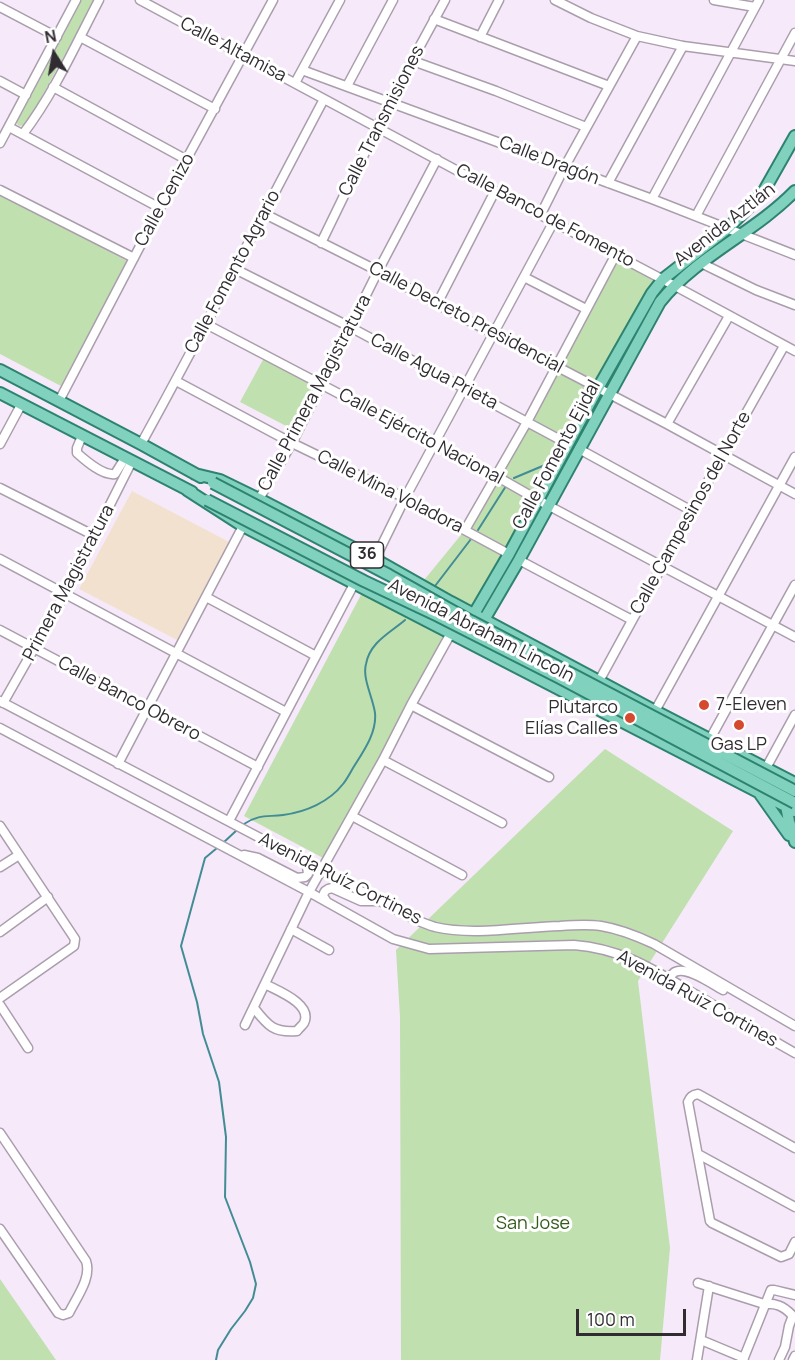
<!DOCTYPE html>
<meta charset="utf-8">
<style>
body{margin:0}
#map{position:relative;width:795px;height:1360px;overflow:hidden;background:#f6e9f9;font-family:Manrope,sans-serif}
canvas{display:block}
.north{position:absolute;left:24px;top:24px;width:60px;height:60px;-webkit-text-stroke:4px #fff;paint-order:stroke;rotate:349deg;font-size:16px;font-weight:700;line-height:24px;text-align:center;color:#312c32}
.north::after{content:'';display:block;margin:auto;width:21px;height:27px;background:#312c32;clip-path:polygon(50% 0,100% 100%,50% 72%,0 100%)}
.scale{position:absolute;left:576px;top:1309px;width:110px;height:27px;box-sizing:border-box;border:3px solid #312c32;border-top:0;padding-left:8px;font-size:18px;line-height:21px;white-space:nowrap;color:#312c32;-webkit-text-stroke:4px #fff;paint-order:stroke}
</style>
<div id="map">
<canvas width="795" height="1360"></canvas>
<div class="north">N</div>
<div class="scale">100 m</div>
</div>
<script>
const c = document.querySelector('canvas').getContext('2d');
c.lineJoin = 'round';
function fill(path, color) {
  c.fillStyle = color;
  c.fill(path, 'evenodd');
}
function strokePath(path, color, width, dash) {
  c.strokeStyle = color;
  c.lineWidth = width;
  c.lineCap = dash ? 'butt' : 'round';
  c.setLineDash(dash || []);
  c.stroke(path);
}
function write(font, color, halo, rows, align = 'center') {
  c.font = font + ' Manrope,sans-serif';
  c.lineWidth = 6;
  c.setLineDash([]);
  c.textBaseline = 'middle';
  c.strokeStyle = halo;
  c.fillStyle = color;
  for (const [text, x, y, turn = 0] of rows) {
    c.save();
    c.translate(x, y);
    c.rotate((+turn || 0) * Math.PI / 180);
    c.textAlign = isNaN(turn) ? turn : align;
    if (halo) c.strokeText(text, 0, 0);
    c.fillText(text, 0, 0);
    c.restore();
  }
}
fill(new Path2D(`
 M132,491L231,543L179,641L79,589Z`), '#f3e1d0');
fill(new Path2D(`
 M79,0H95L26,125L19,126L15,121Z
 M0,192L127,261L61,386L0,354Z
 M616,254L663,279L474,614L420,585L465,530Z
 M265,356L314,385L292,429L240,402Z
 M363,591L448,633L327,860L244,816Z
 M605,749L733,831L638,981L670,1248L660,1360H401L400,1017L396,950Z
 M0,1279L56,1360H0Z`), '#c0e0b0');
strokePath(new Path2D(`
 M514,478L552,462
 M478,530L506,486
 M435,586L471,539
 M244,824C259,814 267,817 283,815C306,812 329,802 343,784C347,779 350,773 353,768C363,752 377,733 375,713C373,698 362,678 366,664C370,642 390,633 405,620
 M223,843L238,829
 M216,1360L218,1350L231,1329L245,1311L253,1298L256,1284L250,1262L225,1197L226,1137L219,1082L203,1034L197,1002L181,946L205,858L217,848`), '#428d95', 2);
const minor = new Path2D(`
 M140,0L495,191L675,286L795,351
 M555,0L591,18L637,36L683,46L795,61
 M714,0L755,7
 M0,7L57,37
 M434,19L609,86
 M80,37L215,109
 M480,37L499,0
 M413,61L496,91L586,127
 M302,70L652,199L795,255
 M0,81L26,95
 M295,83L340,0
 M347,86L393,0
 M53,87L187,160
 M9,127L160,208
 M23,134C54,93 75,46 99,0
 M0,143L76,0
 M608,183L683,46
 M0,190L134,258
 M652,199L759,0
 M263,213L378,271L437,304L667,424L795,494
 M541,214L564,168L637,36
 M696,216L795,33
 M321,243L390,101L445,0
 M701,263L756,290L795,305
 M235,269L350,327L568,444
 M524,277L586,309
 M437,304L495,191
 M206,324L496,476L538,500L795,637
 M176,381L292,443L405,498L509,554
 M59,401L160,208L273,0
 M667,424L729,316
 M82,436L77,448V453C86,461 103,476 115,474L125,458
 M0,444L21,405
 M141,444C204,330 263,214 324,99
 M579,449L692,511
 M0,488L95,536
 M259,499L292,443L378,271L437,159
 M465,530L527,422L616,254
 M0,559L286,712
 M375,559L405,498L554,221
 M519,560L632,620
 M206,597L316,656
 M0,630L258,767
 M599,681L722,456L784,346
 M0,701L414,919C421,922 428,925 435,927C473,936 521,927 560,926C573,925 588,924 601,926C620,929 637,936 654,944L795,1026
 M3,703L65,594L132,461
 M411,705L549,777
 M655,711L795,457
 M0,728L309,892L393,939L429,949L574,945C625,949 657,972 700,997C731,1016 763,1035 795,1053
 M710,739L795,585
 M383,760L502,823
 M118,764L243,526
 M766,768L795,715
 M352,816L462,875
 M229,821L354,584
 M0,826L75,939L74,946L0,998
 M244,855L258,858L297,878L305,877L308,874L307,866L302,860
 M0,867L19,855
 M327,902L323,896C324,891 326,889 332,888L361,901H377
 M291,929L329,950
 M0,932L48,897
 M668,979C670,977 673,973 675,972C687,966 712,984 723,990
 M0,1005L28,1048
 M254,1008C268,1026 274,1033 297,1031C299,1028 302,1026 304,1023C313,1004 278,991 265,984
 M245,1025L309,892L383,760L411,705L451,633
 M0,1133L86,1261C92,1278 76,1298 69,1313L63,1315L58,1313L0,1229
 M795,1148L698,1094C692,1095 690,1097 688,1102L710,1221L712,1223L781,1257L789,1254L795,1242
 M698,1154L795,1207
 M698,1283L764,1304C776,1303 783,1306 791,1314
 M701,1340L744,1358
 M697,1360L709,1286
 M743,1360L771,1290H774L795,1295
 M779,1360L785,1347L789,1326L792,1318
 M793,1360L795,1356`);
const major = new Path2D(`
 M0,370L141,444L201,477
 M0,393L192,492
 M195,474L220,480L259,499L375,559L451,602L655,711L795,783
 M187,490L243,526L795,811
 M471,619L509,554L598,388L652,293L663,279L727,229L757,199L765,189L795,136
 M481,625L519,560L660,302C697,256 754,233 795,191
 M760,794L789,835
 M785,801L789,821L795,842`);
strokePath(minor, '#aa9ead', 11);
strokePath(major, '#2d8370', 14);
strokePath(minor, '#fff', 8);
strokePath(major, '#80d1bd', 10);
const majorBridge = new Path2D(`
 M213,483L389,575L471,621L795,791
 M207,500L364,581L438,616L558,677L795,803`);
strokePath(majorBridge, '#2d8370', 14, []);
strokePath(majorBridge, '#80d1bd', 10);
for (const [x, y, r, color] of [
 [704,705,6,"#d54a2f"],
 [630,718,6,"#d54a2f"],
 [739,725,6,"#d54a2f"]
]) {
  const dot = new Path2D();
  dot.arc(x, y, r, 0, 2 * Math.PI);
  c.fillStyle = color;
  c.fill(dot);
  strokePath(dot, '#fff', 2);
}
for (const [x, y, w] of [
 [367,555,33]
]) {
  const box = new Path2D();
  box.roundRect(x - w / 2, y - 13, w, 26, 4.5);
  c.fillStyle = '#fff';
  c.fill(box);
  strokePath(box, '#312c32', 1.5);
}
write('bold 16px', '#312c32', null, [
 ["36",367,555]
]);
write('18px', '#312c32', '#fff', [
 ["Calle Altamisa",233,50,28],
 ["Calle Transmisiones",382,121,-63],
 ["Calle Dragón",549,161,21],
 ["Calle Cenizo",165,200,-61],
 ["Calle Banco de Fomento",545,216,28],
 ["Avenida Aztlán",725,225,-38],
 ["Calle Fomento Agrario",233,272,-62],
 ["Calle Decreto Presidencial",466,318,28],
 ["Calle Agua Prieta",434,372,28],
 ["Calle Primera Magistratura",315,393,-62],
 ["Calle Ejército Nacional",421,437,28],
 ["Calle Fomento Ejidal",557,455,-62],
 ["Calle Mina Voladora",390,492,27],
 ["Calle Campesinos del Norte",691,513,-61],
 ["Primera Magistratura",69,583,-62],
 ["Avenida Abraham Lincoln",481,631,27],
 ["Calle Banco Obrero",129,699,28],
 ["Avenida Ruíz Cortines",340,879,27],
 ["Avenida Ruiz Cortines",697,999,29]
]);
write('18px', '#312c32', '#fff', [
 ["7-Eleven",716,705],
 ["Plutarco",618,708,"right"],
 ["Elías Calles",618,729,"right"],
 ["Gas LP",739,745,"center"]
], 'left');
write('18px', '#335a1a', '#fff', [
 ["San Jose",533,1224]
]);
</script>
